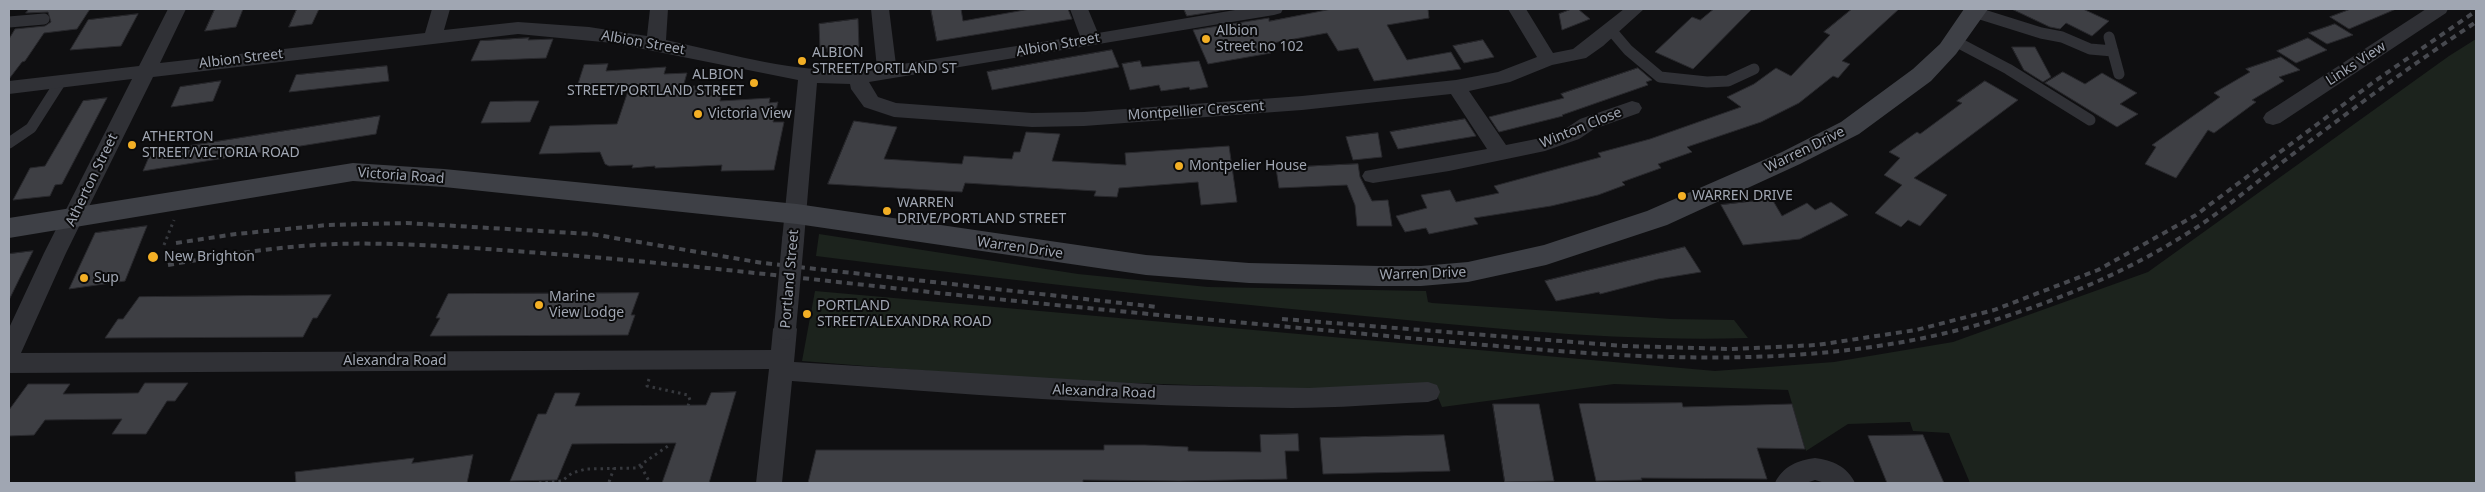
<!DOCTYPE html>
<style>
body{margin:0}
#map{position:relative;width:2485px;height:492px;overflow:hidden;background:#0f0f11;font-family:"Noto Sans",sans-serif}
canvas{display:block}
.frame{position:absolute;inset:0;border:10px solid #a0a6b2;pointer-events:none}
</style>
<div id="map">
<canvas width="2485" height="492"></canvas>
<div class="frame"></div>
</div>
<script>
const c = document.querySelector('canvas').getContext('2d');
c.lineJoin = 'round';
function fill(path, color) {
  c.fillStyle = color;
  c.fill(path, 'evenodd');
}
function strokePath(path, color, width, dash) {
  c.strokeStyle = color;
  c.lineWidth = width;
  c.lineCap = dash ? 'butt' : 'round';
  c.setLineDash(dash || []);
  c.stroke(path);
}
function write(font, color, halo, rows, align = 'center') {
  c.font = font + ' "Noto Sans",sans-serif';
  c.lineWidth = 4;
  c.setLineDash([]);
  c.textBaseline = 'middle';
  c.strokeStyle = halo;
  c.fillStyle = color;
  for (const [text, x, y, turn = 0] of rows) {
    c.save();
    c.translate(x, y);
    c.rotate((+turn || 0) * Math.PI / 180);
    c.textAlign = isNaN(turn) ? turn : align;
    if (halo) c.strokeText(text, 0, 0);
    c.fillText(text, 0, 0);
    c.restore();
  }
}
fill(new Path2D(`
 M2476,39V483H1970L1949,433L1913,431L1910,422L1848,424L1806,451L1788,390L1614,384L1442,407L1433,386L1339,390L1043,380L802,361L815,291L1715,371L1834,362L1953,342L2148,272L2449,56Z
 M819,234L1078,274L1208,287L1426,291L1428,302L1432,303L1671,319L1734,320L1748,338C1613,342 1479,327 1344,314C1168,298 992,278 816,256Z`), '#1c231d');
const building = new Path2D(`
 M29,9H90L77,29L44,33L25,61L22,62L9,79V39L15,29L45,26L51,22L48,12L26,13Z
 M215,9H243L236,27L205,31Z
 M297,9H319L312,24L289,27Z
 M931,9H961L963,21L1030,9H1068L1072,19L937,41Z
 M1184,9H1231L1187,16Z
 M1332,9H1428L1429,18L1387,25L1407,60L1451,52L1461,69L1374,81L1358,48L1338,51L1327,33L1267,44L1271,53L1208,64L1193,30L1269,18V21Z
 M1572,9H1578L1590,19L1562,30L1559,14Z
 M1714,9H1752L1693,69L1655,52L1692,17L1700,20Z
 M1852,9H1899L1842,61L1850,64L1838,78L1833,76L1799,103L1761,122L1687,147L1692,152L1658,164L1661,168L1622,182L1625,185L1598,195L1551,206L1474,218L1478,224L1429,234L1426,228L1405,232L1396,216L1427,208L1421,195L1450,190L1456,202L1499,193L1494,186L1601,157L1598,153L1650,139L1741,107L1727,97L1754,84L1776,68L1791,76L1830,35L1824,32Z
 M2012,9H2083L2109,21L2092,36L2066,23L2060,29L2050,27Z
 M2351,9H2396L2349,29L2330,17Z
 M138,14L121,46L70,50L88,20Z
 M858,19L859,47L827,52V48L820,49L819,24Z
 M2335,24L2353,35L2327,44L2309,33Z
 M529,38L528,40L553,39L546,58L471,61L480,41Z
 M2308,38L2327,50L2296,63L2277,51Z
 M1483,40L1494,57L1464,63L1453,46Z
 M2012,47H2035L2051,77L2043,82L2024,70Z
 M1112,50L1119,67L992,90L987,72Z
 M2281,57L2300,70L2279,77L2284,81L2252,100L2256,102L2214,133L2208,130L2176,178L2145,164L2156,147L2152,145L2220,97L2214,93L2250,72L2246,69Z
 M1140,61L1142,67L1199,61L1208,87L1190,90L1189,87L1161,91L1159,85L1130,90L1122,64Z
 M608,64L606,71L666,67L664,74L687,73L683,87L695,86L694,90L723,88L720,101L770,98L769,103L778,102L773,122H784L774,170L721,171L722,165L655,168V166L632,168L633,165L609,166L605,164L600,152L539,154L550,126L617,124L628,91H620L621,87L576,90L584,65Z
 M387,66L389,81L289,92L296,75Z
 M1638,68L1652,80L1646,82L1648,85L1562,115L1563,116L1499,132L1489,117L1564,98L1561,94Z
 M2063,72L2085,84L2102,73L2137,93L2120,104L2138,114L2117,127L2045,83Z
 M221,81L213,101L171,107L180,87Z
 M1985,81L2018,100L1914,178L1947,195L1920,226L1908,220L1901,227L1875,213L1902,185L1884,175L1900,158L1889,152L1917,132L1920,134L1962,103L1957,101Z
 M107,98L62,184L55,185L50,196L13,200L30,168L45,166L83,101Z
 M515,101H539L530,122L481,123L490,102Z
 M380,116L376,134L143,171L151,152Z
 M1465,119L1476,136L1398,149L1390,132Z
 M854,121L897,127L884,159L962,164L964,156L1012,159L1014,152H1020L1026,132L1060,134L1052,161L1126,165L1125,153L1229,146L1237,202L1201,205L1198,182L1119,188L1117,197L1094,196L1096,191L965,183L962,192L828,184Z
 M1378,133L1382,157L1353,160L1346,137Z
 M1358,164L1360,177L1372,201L1388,200L1392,226H1357L1355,205L1347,185L1279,188L1276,168Z
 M1772,199L1782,216L1807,203L1815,210L1831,202L1848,215L1800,239L1743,245L1721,205Z
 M147,226L125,281L69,289L95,233Z
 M1685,247L1701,272L1658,279L1600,294L1599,292L1556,301L1545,281Z
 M33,251L9,300V254Z
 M639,293L631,315H635L628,335L430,336L440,318H436L448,294Z
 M331,295L317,318H313L303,337L105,338L118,319H123L139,297Z
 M145,383H188L175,401H167L146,434H112L122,419L45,420L34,435L9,436V410L28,384H70L63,394L138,393Z
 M736,392L709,483H662L676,443L572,444L557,480L510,481L538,414H546L555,393H580L575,406L706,405L711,393Z
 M1682,403L1683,407L1792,404L1805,449L1757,448L1767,479L1641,478L1642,480L1596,481L1579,404Z
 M1493,404H1539L1554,481L1505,482Z
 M1298,434L1299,451H1285L1287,479L1179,481L1083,480V483H808L816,450H1104V445H1145L1188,447V451L1261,452L1260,435Z
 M1444,435L1450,471L1323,474L1320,438Z
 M1923,435L1944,483H1887L1868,436Z
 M473,455L467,483H296L295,472L414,458L412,463Z`);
fill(building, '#3e3f44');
strokePath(building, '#29292d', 1);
strokePath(new Path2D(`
 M164,245L174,220
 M649,379L647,386L688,395L690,400L688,406
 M641,466L650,483
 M609,482L614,468
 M539,483L562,481L572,473L586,469L636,468L668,446`), '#36383d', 3, [2.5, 4]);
strokePath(new Path2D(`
 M1974,12L2041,33L2062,37L2090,49L2113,51
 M9,22L44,19
 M1611,30L1628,50L1660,77L1707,82L1728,81L1754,69
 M2109,37L2119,74
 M1955,41L2008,69L2090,120
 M9,143L31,128L61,81`), '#303136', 11);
fill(new Path2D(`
 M168,9H186L160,63L425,33L432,9H450L444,30L518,22L589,27L647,36L650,9H668L666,40C736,55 805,77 877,68L871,9H889L896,65L1080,36L1070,9H1088L1098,33L1241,9H1283L1281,13L1274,15L869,82L878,97L896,103L1032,113L1084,112L1302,96L1456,80L1498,72L1537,57L1508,9H1526L1553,53L1573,49L1624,9H1644L1603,46L1586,58L1552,65L1510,82L1469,91L1506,145L1541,138L1565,129L1580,119L1632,101L1639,103L1642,108L1639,113L1594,129L1579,139L1545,151L1449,171L1373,183L1365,181L1362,176L1365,171L1487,149L1451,94L1302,110L1084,126L1032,127L894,117L864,107L851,89L850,84L817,83L804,240L801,246L793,248L785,246L782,240L798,80L613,43L518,34L153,77L66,253L21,353L771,350L773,329L777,323L785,320L793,323L797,329L794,362L1164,385L1309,388L1428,382L1437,385L1440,392L1437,399L1428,402C1383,404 1337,408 1292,408C1125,407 958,394 792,381L782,483H756L769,369L9,373V328L44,253L132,79L9,94V81L139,66Z
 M2426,9H2448L2446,13L2280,123L2273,125L2266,123L2263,118L2266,113Z
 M1815,458C1832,460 1848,467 1855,483H1825L1815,480L1806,483H1775C1782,467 1798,460 1815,458Z`), '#303136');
fill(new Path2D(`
 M1964,9H1988L1956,54L1931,81L1859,134L1800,164L1667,225L1546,265L1468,282L1421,286H1379L1249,283L1146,275L797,224L444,187L353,181L9,238V218L353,163L444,169L797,204L1146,255L1249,263L1379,266H1421L1468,262L1544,245L1647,211L1782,152L1841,122L1913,69L1940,44Z`), '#3e4046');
strokePath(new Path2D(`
 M176,243L236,234L327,225L406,223L591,234L763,263L1157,307
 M168,265C224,255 279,246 336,244C404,242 473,248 541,253C662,262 782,276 902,289C1075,308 1247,323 1420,339C1617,357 1816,378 2007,316C2068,296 2129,270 2183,236C2218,215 2248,189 2280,164C2344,115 2409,67 2476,22
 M1282,319L1624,346L1731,349L1817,345L1916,330L1994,310L2098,270L2196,215L2375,81L2476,11`), '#47494f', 4, [6, 5]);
strokePath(new Path2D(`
 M785,329L793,240`), '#303136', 22);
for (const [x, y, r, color] of [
 [1206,39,5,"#f3af25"],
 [802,61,5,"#f3af25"],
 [754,83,5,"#f3af25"],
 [698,114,5,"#f3af25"],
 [132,145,5,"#f3af25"],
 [1179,166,5,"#f3af25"],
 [1682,196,5,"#f3af25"],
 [887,211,5,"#f3af25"],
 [153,257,6,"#f3af25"],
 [84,278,5,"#f3af25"],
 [539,305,5,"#f3af25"],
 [807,314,5,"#f3af25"]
]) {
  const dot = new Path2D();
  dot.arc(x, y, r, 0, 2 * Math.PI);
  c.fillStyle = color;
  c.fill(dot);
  strokePath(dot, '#0b0b0c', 2);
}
write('14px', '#a0a6b2', '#0b0b0c', [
 ["Albion",1216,31],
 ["Street no 102",1216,47],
 ["ALBION",812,53],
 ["STREET/PORTLAND ST",812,69],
 ["ALBION",744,75,"right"],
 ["STREET/PORTLAND STREET",744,91,"right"],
 ["Victoria View",708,114],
 ["ATHERTON",142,137],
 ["STREET/VICTORIA ROAD",142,153],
 ["Montpelier House",1189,166],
 ["WARREN DRIVE",1692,196],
 ["WARREN",897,203],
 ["DRIVE/PORTLAND STREET",897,219],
 ["New Brighton",164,257],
 ["Sup",94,278],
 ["Marine",549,297],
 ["View Lodge",549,313],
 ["PORTLAND",817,306],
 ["STREET/ALEXANDRA ROAD",817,322]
], 'left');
write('14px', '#a0a6b2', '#0b0b0c', [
 ["Albion Street",643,43,10],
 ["Albion Street",1058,45,-10],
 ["Albion Street",241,59,-7],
 ["Links View",2356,64,-33],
 ["Montpellier Crescent",1196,111,-4],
 ["Winton Close",1581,128,-22],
 ["Warren Drive",1805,150,-26],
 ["Victoria Road",401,176,4],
 ["Atherton Street",92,180,-64],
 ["Warren Drive",1020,248,8],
 ["Warren Drive",1423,274,-2],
 ["Portland Street",790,279,-85],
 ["Alexandra Road",395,361],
 ["Alexandra Road",1104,392,2]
]);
</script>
